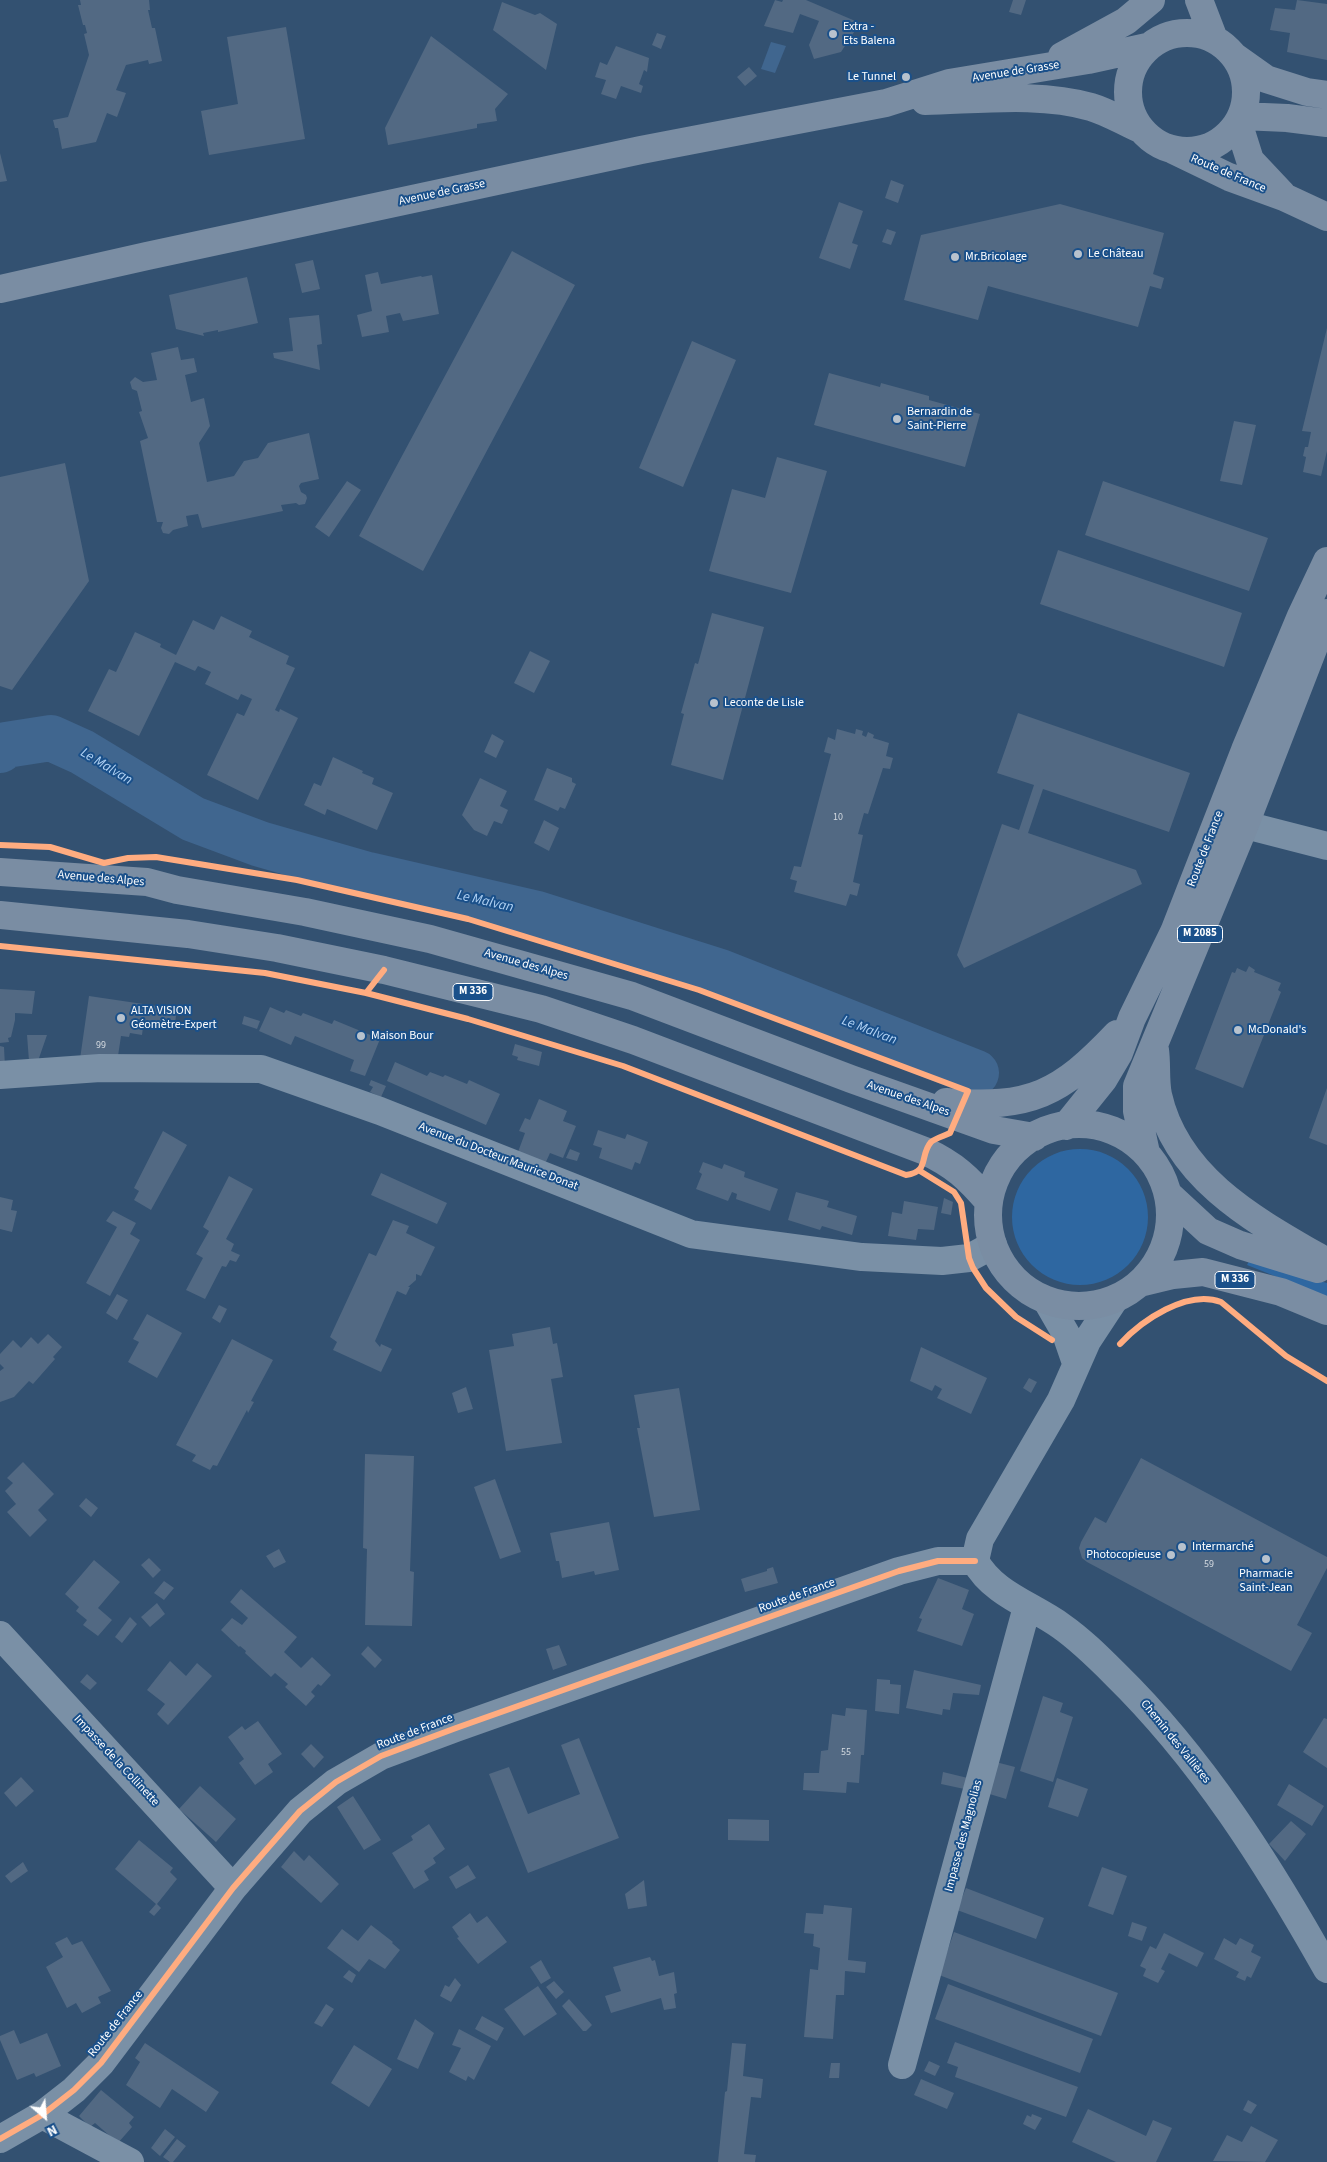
<!DOCTYPE html>
<meta charset="utf-8">
<style>
body{margin:0}
#map{position:relative;width:1327px;height:2162px;overflow:hidden;background:#335171;font-family:"Source Sans 3",sans-serif}
canvas{display:block}
.north{position:absolute;left:20px;top:2092px;width:50px;height:50px;-webkit-text-stroke:4px #1a508a;paint-order:stroke;rotate:153deg;font-size:14px;font-weight:700;line-height:20px;text-align:center;color:#fff}
.north::after{content:'';display:block;margin:auto;width:18px;height:22px;background:#fff;clip-path:polygon(50% 0,100% 100%,50% 72%,0 100%)}
</style>
<div id="map">
<canvas width="1327" height="2162"></canvas>
<div class="north">N</div>
</div>
<script>
const c = document.querySelector('canvas').getContext('2d');
c.lineJoin = 'round';
function fill(path, color) {
  c.fillStyle = color;
  c.fill(path, 'evenodd');
}
function strokePath(path, color, width, dash) {
  c.strokeStyle = color;
  c.lineWidth = width;
  c.lineCap = dash ? 'butt' : 'round';
  c.setLineDash(dash || []);
  c.stroke(path);
}
function write(font, color, halo, rows, align = 'center') {
  c.font = font + ' "Source Sans 3",sans-serif';
  c.lineWidth = 4;
  c.setLineDash([]);
  c.textBaseline = 'middle';
  c.strokeStyle = halo;
  c.fillStyle = color;
  for (const [text, x, y, turn = 0] of rows) {
    c.save();
    c.translate(x, y);
    c.rotate((+turn || 0) * Math.PI / 180);
    c.textAlign = isNaN(turn) ? turn : align;
    if (halo) c.strokeText(text, 0, 0);
    c.fillText(text, 0, 0);
    c.restore();
  }
}
fill(new Path2D(`
 M1012 1217a68 68 0 1 1 136 0a68 68 0 1 1-136 0Z
 M1249,1261L1327,1283V1297L1247,1265Z`), '#2e67a1');
fill(new Path2D(`
 M771,42L786,46L775,73L761,69Z`), '#40668f');
strokePath(new Path2D(`
 M0,750L6,745L51,738L82,752L193,819L260,844L368,875L537,914L720,972L976,1073`), '#40668f', 46);
fill(new Path2D(`
 M80,0H149L150,10H148L152,28H155L162,61L149,64L148,60L126,65L116,90L126,93L117,117L107,113L96,142L62,149L58,128H55L53,120L68,117L89,55L84,34L87,33L85,25H83L78,5H81Z
 M775,0L782,2L783,0H806L860,23L841,52L814,59L809,45L819,21L800,14L793,33L764,26Z
 M1013,0H1026L1021,15L1009,12Z
 M1297,0L1327,4V60L1287,52L1290,33L1270,30L1275,8L1295,10Z
 M502,2L535,15L540,13L557,24L546,70L493,30Z
 M286,27L305,139L209,155L201,111L238,104L227,37Z
 M657,33L666,36L661,49L652,45Z
 M431,36L508,94L495,109L497,121L477,124V128L388,145L385,128Z
 M616,46L649,58L647,72L644,70L639,84L643,86L641,93L621,86L616,99L601,94L606,80L595,77L600,62L607,65Z
 M749,67L757,76L745,86L737,77Z
 M0,153L7,181L0,182Z
 M891,180L904,185L898,203L885,198Z
 M839,202L863,211L852,243L858,245L850,269L819,258Z
 M1060,204L1164,233L1153,274L1164,278L1161,289L1150,286L1138,327L988,286L978,320L904,300L921,235Z
 M887,229L896,232L891,245L882,242Z
 M512,251L575,285L423,571L359,536Z
 M313,260L320,289L302,293L295,264Z
 M378,272L381,284L421,276L422,277L432,275L439,314L403,321L400,313L386,316L389,332L362,337L357,315L372,311L365,275Z
 M247,277L258,323L218,332V330L203,333L204,336L176,329L169,295Z
 M319,315L322,344L317,345L320,370L274,358L273,353L293,351L289,318Z
 M1327,328V451L1321,476L1303,472L1306,457L1303,456L1305,447H1308L1311,432L1302,431Z
 M692,341L736,360L683,487L639,468Z
 M178,347L181,360L194,358L197,372L185,375L191,402L204,398L210,426L199,443L207,482L234,476L244,461L258,458L268,443L309,433L319,479L301,483L299,486L301,492L306,495L307,498L305,504L299,505L296,503L281,505L283,511L202,528L198,514L186,516L188,526L173,530L169,534L163,533L161,528L163,522H157L140,441L148,438L139,412L142,411L137,391L132,389L130,382L135,377L143,382L157,380L151,353Z
 M829,373L880,387L881,383L929,396V400L980,414L965,467L814,425Z
 M1234,421L1256,425L1242,485L1220,481Z
 M777,457L827,471L791,593L709,571L732,489L765,498Z
 M65,463L89,581L12,690L0,686V477Z
 M347,481L361,490L329,537L315,527Z
 M1103,481L1268,538L1249,591L1085,535Z
 M1058,550L1242,613L1224,667L1040,604Z
 M712,613L764,627L723,780L671,765L684,714L681,713L695,663L698,664Z
 M221,616L252,631L249,637L289,656L286,664L295,668L275,710L279,712L280,709L298,718L258,800L207,775L237,713L244,716L252,699L241,694L238,700L205,684L211,672L198,666L195,671L175,662L139,736L88,711L109,669L116,672L135,632L161,644L160,647L176,655L193,620L214,630Z
 M530,651L550,661L534,693L514,683Z
 M1018,713L1190,773L1169,832L1043,789L1028,833L1136,870L1142,884L964,968L957,955L1002,824L1019,830L1034,785L997,773Z
 M837,729L855,734L856,729L863,731L862,735L866,737L868,732L874,735L873,738L889,743L886,756L893,758L890,769L883,768L868,814L864,813L858,834L863,835L853,882L860,884L857,896L850,894L846,906L794,892L797,881L790,879L794,866L801,867L831,754L824,752L828,737L835,740Z
 M492,734L504,741L496,758L484,752Z
 M333,757L363,771L362,773L374,778L372,784L393,793L377,830L327,809L325,815L304,805L314,783L321,786Z
 M547,768L572,778V782L576,784L565,809L560,807L558,811L534,800Z
 M480,778L507,791L500,806L508,810L502,824L494,821L487,836L474,830L462,815Z
 M544,820L559,828L549,851L534,843Z
 M1249,966L1255,970L1254,972L1281,983L1278,990L1281,992L1243,1088L1195,1069L1232,972L1235,973L1237,968L1246,972Z
 M0,989L35,991L32,1014L15,1013V1020L11,1037L8,1038L9,1042L0,1043Z
 M89,996L177,1009L174,1030L143,1027L142,1035L130,1033L129,1037L121,1036L118,1056L80,1059Z
 M270,1007L284,1013L286,1010L301,1016L303,1013L332,1024L334,1020L380,1039L365,1076L350,1071L354,1060L295,1036L291,1045L259,1031Z
 M244,1016L260,1021L257,1029L242,1024Z
 M27,1035H47L38,1061H29Z
 M515,1044L542,1052L539,1066L517,1060L518,1057L512,1055Z
 M0,1046L4,1047L5,1067H0Z
 M395,1062L427,1076L430,1072L443,1077L445,1075L467,1084L469,1080L500,1094L486,1125L387,1081Z
 M371,1080L386,1086L381,1097L370,1092L373,1087L369,1085Z
 M1327,1088V1145L1309,1138Z
 M539,1099L567,1111L563,1121L576,1126L563,1158L550,1153L545,1164L518,1152L525,1133L519,1131L525,1118L530,1120Z
 M598,1130L625,1139L627,1134L648,1142L640,1164L635,1162L632,1170L599,1158L602,1148L593,1145Z
 M163,1131L187,1145L151,1210L134,1200L139,1191L134,1188Z
 M570,1149L580,1153L577,1161L566,1158Z
 M703,1162L722,1169L724,1164L745,1172L744,1177L778,1189L770,1211L736,1199L737,1194L732,1192L728,1201L696,1189L702,1174L699,1172Z
 M381,1173L447,1203L437,1224L371,1195Z
 M229,1176L253,1189L226,1239L234,1244L231,1251L240,1255L236,1262L230,1260L226,1267L222,1266L205,1299L186,1290L203,1258L196,1254L209,1231L203,1227Z
 M796,1192L829,1201L827,1207L857,1216L852,1235L822,1226L820,1230L788,1220Z
 M0,1197L13,1200L11,1210L17,1211L12,1232L0,1229Z
 M944,1198L953,1202L951,1215L941,1213Z
 M904,1201L938,1207L934,1230L918,1229L916,1240L888,1236L892,1212L902,1214Z
 M113,1211L136,1223L130,1234L140,1240L110,1296L86,1283L117,1227L106,1221Z
 M393,1220L409,1226L406,1233L435,1247L421,1276L416,1274V1280L408,1287H410L406,1295L397,1291L375,1341L380,1347L381,1344L392,1349L381,1372L333,1350L337,1342L330,1337L369,1253L376,1256Z
 M117,1294L128,1300L117,1320L106,1313Z
 M219,1305L227,1309L220,1323L212,1318Z
 M147,1314L182,1333L157,1378L128,1362L139,1342L133,1339Z
 M550,1327L553,1344L557,1343L563,1377L551,1379L562,1443L506,1451L489,1350L514,1346L512,1334Z
 M48,1334L62,1347L53,1357L55,1359L33,1384L29,1381L14,1397L0,1402V1371L4,1368L0,1364V1354L13,1340L21,1348L31,1337L38,1344Z
 M232,1339L273,1360L251,1401L254,1402L248,1413L247,1410L217,1466L213,1465L210,1470L192,1461L196,1455L176,1445Z
 M921,1347L987,1378L971,1414L937,1398L942,1389L935,1385L932,1391L910,1381Z
 M1029,1378L1037,1382L1031,1393L1023,1388Z
 M466,1387L473,1409L458,1413L452,1393Z
 M679,1388L700,1510L654,1517L637,1428H640L634,1395Z
 M365,1454L414,1456L410,1571L414,1572L412,1626L365,1625L367,1549L363,1548Z
 M1141,1458L1327,1557V1568L1297,1625L1312,1633L1291,1671L1087,1562L1082,1558L1079,1548L1081,1542L1095,1517L1106,1523Z
 M23,1462L54,1494L38,1510L47,1520L30,1537L7,1512L16,1504L5,1491L13,1483L7,1478Z
 M495,1479L521,1552L500,1559L474,1487Z
 M86,1498L98,1508L91,1517L79,1506Z
 M609,1522L619,1570L595,1575L594,1571L562,1578L559,1561H556L550,1533Z
 M279,1549L286,1562L274,1568L266,1556Z
 M149,1558L161,1570L153,1578L141,1565Z
 M94,1560L120,1582L98,1608L112,1620L98,1636L83,1625L87,1620L76,1611L79,1607L65,1594Z
 M773,1567L778,1583L745,1592L741,1579L767,1571V1569Z
 M938,1578L969,1590L962,1609L974,1614L962,1646L917,1631L922,1619L919,1618Z
 M164,1581L174,1588L164,1600L154,1593Z
 M241,1589L297,1637L284,1652L301,1668L312,1657L331,1675L321,1686L318,1684L311,1692L315,1696L306,1706L285,1687L288,1684L275,1673L271,1677L245,1653L246,1651L240,1646L239,1647L221,1630L232,1618L242,1625L248,1618L230,1602Z
 M157,1603L165,1614L150,1627L141,1617Z
 M130,1617L137,1624L122,1643L115,1637Z
 M559,1645L567,1665L553,1670L546,1649Z
 M368,1646L382,1660L375,1668L361,1654Z
 M170,1661L186,1676L197,1663L212,1676L168,1725L157,1714L165,1704L147,1690Z
 M914,1670L981,1685L979,1695L953,1693L950,1710L943,1709L942,1715L906,1708Z
 M87,1674L97,1683L90,1690L80,1682Z
 M877,1679L890,1680V1684L901,1685L899,1714L875,1711Z
 M1043,1696L1063,1703L1060,1712L1073,1717L1053,1782L1020,1771Z
 M846,1708L867,1710L864,1755H861L859,1783L847,1782L846,1793L803,1790L804,1773H819L821,1751L828,1750L832,1714L845,1716Z
 M1324,1718L1327,1719V1768L1303,1752Z
 M258,1721L282,1754L268,1764L273,1772L255,1785L239,1763L244,1759L228,1737L242,1726L245,1730Z
 M579,1738L619,1838L528,1873L489,1774L509,1767L528,1814L580,1794L561,1745Z
 M311,1744L324,1757L314,1768L301,1754Z
 M992,1761L1015,1767L1006,1799L983,1792Z
 M943,1772L972,1779L969,1790L941,1784Z
 M21,1777L34,1791L16,1807L4,1793Z
 M1057,1778L1088,1789L1078,1817L1048,1807Z
 M1289,1784L1324,1806L1312,1826L1277,1805Z
 M200,1786L236,1819L216,1842L179,1809Z
 M353,1796L381,1840L364,1850L337,1807Z
 M728,1819L769,1820V1841L728,1840Z
 M1291,1821L1306,1834L1285,1861L1269,1844Z
 M429,1824L445,1849L433,1858L436,1863L424,1871L429,1880L414,1889L392,1853L413,1840L411,1836Z
 M139,1840L173,1868L170,1872L177,1879L157,1904L161,1908L154,1916L149,1912L156,1904L115,1869Z
 M294,1851L304,1861L309,1855L339,1884L321,1903L281,1867Z
 M23,1862L28,1871L11,1883L5,1876Z
 M468,1865L476,1878L456,1889L449,1877Z
 M1102,1867L1127,1876L1113,1915L1088,1906Z
 M644,1880L647,1906L628,1909L625,1894Z
 M966,1888L1044,1918L1036,1939L957,1910Z
 M824,1905L852,1908L848,1960L866,1962L865,1973L845,1971L844,1995H836L833,2039L804,2037L810,1969L818,1970L820,1948L813,1946L814,1934L804,1933L806,1913L823,1914Z
 M470,1913L477,1923L487,1916L507,1942L478,1964L457,1938L459,1937L452,1927Z
 M1132,1922L1147,1927L1142,1941L1128,1936Z
 M371,1925L393,1942L392,1943L400,1950L385,1969L369,1959L359,1972L327,1948L342,1929L358,1941Z
 M954,1932L1118,1993L1101,2036L939,1975Z
 M1164,1933L1204,1953L1197,1967L1169,1953L1161,1969L1165,1971L1158,1983L1143,1976L1146,1969L1140,1966L1150,1946L1156,1949Z
 M67,1937L72,1945L82,1941L111,1991L98,1997L101,2003L82,2013L76,2003L67,2008L46,1967L63,1957L55,1943Z
 M1224,1938L1236,1945L1240,1938L1254,1945L1251,1952L1261,1957L1251,1978L1247,1976L1245,1981L1236,1977L1239,1972L1214,1959Z
 M650,1957L652,1961L655,1960L659,1976L674,1972L677,1993L674,1994L676,2008L664,2010L661,1998L611,2013L605,1996L621,1991L613,1967Z
 M541,1960L551,1978L541,1984L530,1967Z
 M349,1970L356,1975L352,1983L343,1977Z
 M455,1978L461,1985L451,2002L440,1996L445,1985L449,1987Z
 M554,1981L564,1992L556,1999L546,1987Z
 M948,1984L1093,2039L1080,2073L935,2019Z
 M538,1986L557,2014L524,2036L504,2009Z
 M569,1999L592,2025L586,2031H583L562,2006Z
 M326,2004L334,2009L322,2027L314,2023Z
 M482,2016L504,2028L497,2041L475,2029Z
 M415,2019L434,2033L418,2069L397,2059Z
 M459,2029L491,2046L474,2080L468,2076L466,2081L449,2072L461,2048L452,2045Z
 M14,2030L20,2044L47,2033L61,2066L36,2077L34,2073L17,2080L0,2040V2036Z
 M955,2042L1078,2087L1066,2117L955,2077L958,2067L947,2063Z
 M145,2043L219,2092L206,2112L172,2089L160,2108L126,2085L140,2062L135,2058Z
 M732,2043L746,2044L743,2076L763,2079L761,2098L751,2097L744,2154L756,2155L755,2162H718L725,2092L727,2091Z
 M354,2045L392,2069L369,2107L331,2083Z
 M929,2061L940,2066L935,2076L924,2071Z
 M831,2063H840L839,2078H829Z
 M921,2079L954,2093L947,2109L914,2095Z
 M101,2090L134,2117L129,2123L132,2127L118,2143L95,2123L90,2127L79,2116Z
 M1248,2100L1257,2105L1251,2114L1243,2110Z
 M1088,2109L1146,2136L1153,2120L1172,2128L1156,2162H1116L1072,2142Z
 M1032,2114L1042,2118L1035,2130L1023,2124L1027,2115L1031,2117Z
 M1251,2126L1278,2140L1265,2162L1213,2161L1227,2135L1242,2142Z
 M165,2129L175,2137L160,2156L151,2148Z
 M177,2139L186,2146L173,2162H170L163,2157Z`), '#526983');
strokePath(new Path2D(`
 M1222,819L1327,846
 M0,1075L100,1068L261,1069L380,1111L691,1234L862,1257L942,1261L969,1258L993,1245
 M1047,1301L1066,1334L1076,1363
 M975,1561C993,1594 1032,1605 1061,1626C1081,1640 1098,1657 1115,1674C1202,1759 1268,1864 1327,1969
 M975,1561L980,1539L1061,1400L1087,1341L1114,1300
 M0,1635L233,1888
 M902,2065L1027,1607
 M42,2115L130,2162
 M0,2139L42,2115L74,2090L101,2063L233,1888L300,1811L336,1782L381,1756L456,1728L899,1571L938,1561H975`), '#7a90a6', 28);
strokePath(new Path2D(`
 M1199,0L1214,39
 M1128 92a59 59 0 1 1 118 0a59 59 0 1 1-118 0Z
 M1062,56L1126,21L1151,0
 M1235,57L1266,79L1307,92L1327,95
 M925,101C977,100 1040,92 1091,107C1108,112 1124,122 1140,129
 M1241,116L1287,118L1327,123
 M1238,122L1250,160L1282,194
 M1173,150L1229,177L1284,197L1327,217
 M0,289L147,256L641,150L886,103L949,83L1088,60L1147,47
 M0,872L147,882L177,890L305,912L430,939L632,996L851,1079L994,1130L1034,1137
 M0,915L188,934L277,948L384,970L541,1009L633,1040L925,1151C955,1165 968,1178 989,1202
 M1155,1050C1157,1064 1155,1081 1158,1095C1177,1180 1258,1222 1327,1262
 M946,1102C1031,1109 1060,1094 1117,1034
 M988 1215a91 91 0 1 1 182 0a91 91 0 1 1-182 0Z
 M1066,1126L1103,1080L1119,1053L1132,1018L1174,932L1245,750L1301,616L1327,561
 M1146,1153L1137,1111V1086L1244,827L1327,613
 M1168,1194L1208,1231L1240,1245L1318,1269
 M1140,1283L1173,1275L1203,1272L1281,1292L1327,1311`), '#7a8da3', 28);
strokePath(new Path2D(`
 M0,845L50,847L104,863L128,858L156,857L297,880L468,919L699,990L968,1091L950,1133C944,1136 936,1138 931,1142C919,1156 930,1172 906,1175L623,1066L468,1019L366,993
 M0,946L265,973L366,993L384,970
 M920,1171L954,1192L961,1203L969,1258L973,1268L986,1288L1016,1317L1052,1340
 M1120,1344C1141,1321 1187,1289 1221,1302L1286,1356L1327,1381
 M0,2139L42,2115L74,2090L101,2063L233,1888L300,1811L336,1782L381,1756L456,1728L899,1571L938,1561H975`), '#ffac80', 6);
for (const [x, y, r, color] of [
 [833,34,5,"#b8c2cd"],
 [906,77,5,"#b8c2cd"],
 [1078,254,5,"#b8c2cd"],
 [955,257,5,"#b8c2cd"],
 [897,419,5,"#b8c2cd"],
 [714,703,5,"#b8c2cd"],
 [121,1018,5,"#b8c2cd"],
 [1238,1030,5,"#b8c2cd"],
 [361,1036,5,"#b8c2cd"],
 [1182,1547,5,"#b8c2cd"],
 [1171,1555,5,"#b8c2cd"],
 [1266,1559,5,"#b8c2cd"]
]) {
  const dot = new Path2D();
  dot.arc(x, y, r, 0, 2 * Math.PI);
  c.fillStyle = color;
  c.fill(dot);
  strokePath(dot, '#1a508a', 2);
}
write('10px', '#d4dae0', null, [
 ["10",838,818],
 ["99",101,1046],
 ["59",1209,1565],
 ["55",846,1753]
]);
for (const [x, y, w] of [
 [1200,934,45],
 [473,992,40],
 [1235,1280,40]
]) {
  const box = new Path2D();
  box.roundRect(x - w / 2, y - 8.5, w, 17, 4);
  c.fillStyle = '#1a508a';
  c.fill(box);
  strokePath(box, '#fff', 1);
}
write('bold 11px', '#fff', null, [
 ["M 2085",1200,934],
 ["M 336",473,992],
 ["M 336",1235,1280]
]);
write('12px', '#fff', '#1a508a', [
 ["Extra -",843,27],
 ["Ets Balena",843,41],
 ["Le Tunnel",896,77,"right"],
 ["Le Château",1088,254],
 ["Mr.Bricolage",965,257],
 ["Bernardin de",907,412],
 ["Saint-Pierre",907,426],
 ["Leconte de Lisle",724,703],
 ["ALTA VISION",131,1011],
 ["Géomètre-Expert",131,1025],
 ["McDonald's",1248,1030],
 ["Maison Bour",371,1036],
 ["Intermarché",1192,1547],
 ["Photocopieuse",1161,1555,"right"],
 ["Pharmacie",1266,1574,"center"],
 ["Saint-Jean",1266,1588,"center"]
], 'left');
write('12px', '#fff', '#1a508a', [
 ["Avenue de Grasse",1016,72,-9],
 ["Route de France",1228,174,23],
 ["Avenue de Grasse",442,193,-12],
 ["Route de France",1206,849,-69],
 ["Avenue des Alpes",101,879,5],
 ["Avenue des Alpes",526,965,16],
 ["Avenue des Alpes",908,1099,19],
 ["Avenue du Docteur Maurice Donat",498,1157,21],
 ["Route de France",797,1596,-20],
 ["Route de France",415,1732,-21],
 ["Chemin des Vallières",1175,1742,51],
 ["Impasse de la Collinette",116,1761,47],
 ["Impasse des Magnolias",964,1836,-75],
 ["Route de France",116,2024,-52]
]);
write('italic 14px', '#b1d2f4', '#1a508a', [
 ["Le Malvan",106,767,31],
 ["Le Malvan",485,902,13],
 ["Le Malvan",869,1031,21]
]);
</script>
